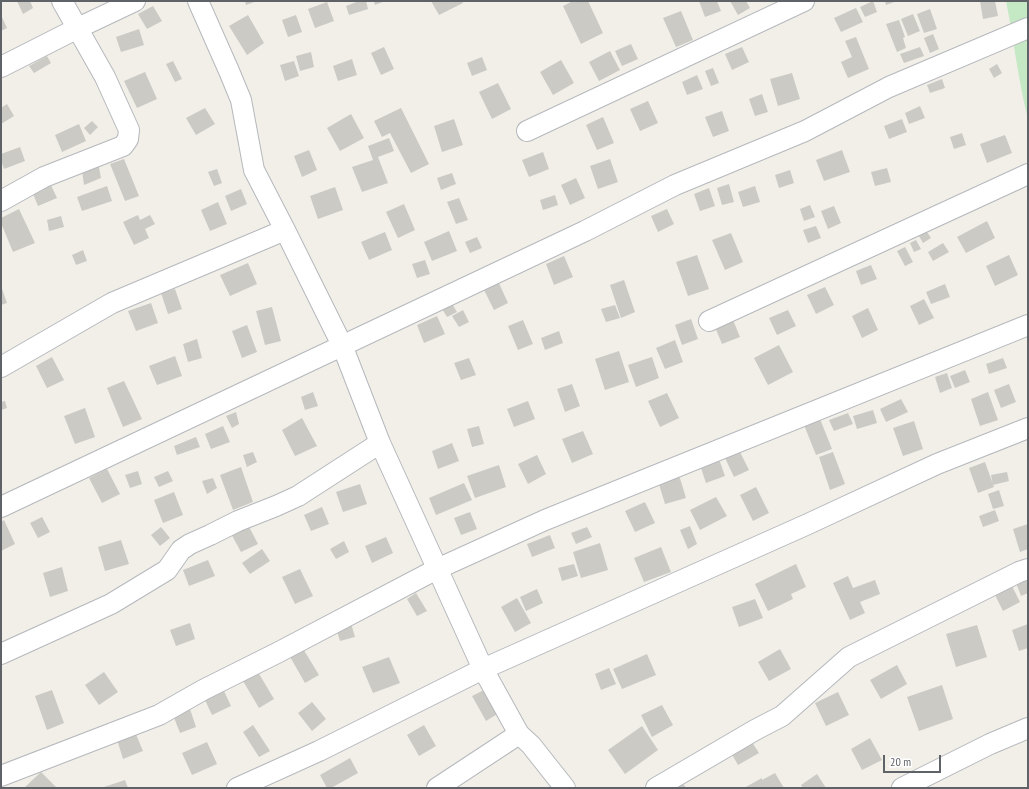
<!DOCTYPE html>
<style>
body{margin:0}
#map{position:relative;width:1029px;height:789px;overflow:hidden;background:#f1efe8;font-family:"PT Sans Narrow",sans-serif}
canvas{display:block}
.frame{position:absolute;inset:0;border:2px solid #5f6368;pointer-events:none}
.scale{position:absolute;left:883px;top:755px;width:58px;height:18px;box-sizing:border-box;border:2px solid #5f6368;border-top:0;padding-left:5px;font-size:12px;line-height:14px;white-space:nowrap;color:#5f6368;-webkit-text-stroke:3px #fff;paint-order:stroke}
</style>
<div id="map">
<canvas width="1029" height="789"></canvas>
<div class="frame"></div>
<div class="scale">20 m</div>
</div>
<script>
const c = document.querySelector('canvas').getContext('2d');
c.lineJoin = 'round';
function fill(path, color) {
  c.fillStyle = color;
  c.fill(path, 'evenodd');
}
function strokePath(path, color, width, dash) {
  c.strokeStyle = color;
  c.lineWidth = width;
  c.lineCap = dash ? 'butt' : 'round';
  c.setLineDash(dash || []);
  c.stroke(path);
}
fill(new Path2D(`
 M1006,1H1028V119C1018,80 1014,40 1006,1Z`), '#c5e8c5');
fill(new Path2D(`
 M17,1H30L33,8L23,14Z
 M245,1H257L246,5Z
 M359,1H366L368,9L349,15L346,6Z
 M374,1H385L375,5Z
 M431,1H462L463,3L439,15Z
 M573,1H588L603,33L581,44L563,6Z
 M699,1H717L721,11L705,17Z
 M730,1H746L750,8L738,15Z
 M873,1L877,12L865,17L860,7Z
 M885,1H897L886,5Z
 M980,1H995L998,16L983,19Z
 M327,2L334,21L315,28L308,9Z
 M153,6L162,21L147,29L138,14Z
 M856,8L863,22L841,32L834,18Z
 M930,9L937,29L924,33L917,14Z
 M681,11L693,40L676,47L663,18Z
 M913,14L920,31L908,36L901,19Z
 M1,15L7,28L1,31Z
 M248,15L264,43L247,55L229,26Z
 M296,15L302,32L288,37L282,20Z
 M899,20L905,37L903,38L906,48L897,52L886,24Z
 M139,29L144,45L121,52L116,37Z
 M933,34L939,49L930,53L924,38Z
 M856,37L869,69L848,78L841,62L852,57L845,41Z
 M631,44L638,59L622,66L615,51Z
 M384,47L394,69L381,75L371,53Z
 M742,47L749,62L732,70L725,54Z
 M920,47L924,56L904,63L900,54Z
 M610,51L620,70L599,81L589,62Z
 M311,52L314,67L300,71L296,56Z
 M47,56L51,63L34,73L29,66Z
 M482,57L487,70L472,76L467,63Z
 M352,59L357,75L338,81L333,66Z
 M561,60L574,83L553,95L540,72Z
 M173,61L182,79L175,82L166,64Z
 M294,61L299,76L285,81L280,65Z
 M997,64L1002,73L994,78L989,69Z
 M713,68L719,83L711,86L705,71Z
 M145,72L157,99L137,108L124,81Z
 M792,73L800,99L778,106L770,79Z
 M697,75L703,89L687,95L682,82Z
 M942,79L945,88L930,93L927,85Z
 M498,83L511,109L492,119L479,92Z
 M762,94L768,112L755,116L749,99Z
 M648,101L658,123L640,131L630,109Z
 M7,104L14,116L1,124V108Z
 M920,106L925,118L909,124L905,113Z
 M205,108L215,124L196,135L186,118Z
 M401,108L429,164L411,173L390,133L382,137L374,121Z
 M722,111L729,131L713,137L705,117Z
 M351,114L364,138L340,151L327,128Z
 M603,117L614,143L597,150L586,125Z
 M454,119L463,145L442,152L434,126Z
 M902,119L907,132L889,139L884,126Z
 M92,121L98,127L90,135L84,128Z
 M79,124L86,141L62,152L55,135Z
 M962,133L966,145L954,149L950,137Z
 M1005,135L1012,153L987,163L980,144Z
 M389,138L394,151L378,157L388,183L362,192L352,167L373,160L368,146Z
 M20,147L25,161L4,169L1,160V154Z
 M309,150L317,170L302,177L294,156Z
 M842,150L850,172L824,181L816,160Z
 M543,152L549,169L529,177L522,160Z
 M124,159L139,196L125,201L110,164Z
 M610,159L618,182L598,189L590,166Z
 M98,162L101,178L84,185L82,170Z
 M887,168L891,182L875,186L871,172Z
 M217,169L222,183L214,186L208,172Z
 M790,170L794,183L779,188L775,175Z
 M452,173L456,184L441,190L437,178Z
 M576,178L585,198L570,205L561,185Z
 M49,181L57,198L38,206L31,189Z
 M729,184L734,202L722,205L717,188Z
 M107,186L112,201L82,211L77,197Z
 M755,186L760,202L743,207L738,192Z
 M335,187L343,210L318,219L310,196Z
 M709,188L715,206L700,211L694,194Z
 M241,189L247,204L231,211L225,196Z
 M555,195L558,205L543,210L540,200Z
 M459,198L468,220L456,224L447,202Z
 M218,202L227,224L210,231L201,210Z
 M404,204L415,230L398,238L386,212Z
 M810,205L815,217L804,221L800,209Z
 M834,206L841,223L828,229L821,211Z
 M19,209L35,243L13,252L1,223V218Z
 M667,209L674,224L658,232L651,216Z
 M138,215L140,220L150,215L155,224L145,229L149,238L134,245L123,222Z
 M61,216L64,227L49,231L47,220Z
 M987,221L995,238L966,253L957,237Z
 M816,226L821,238L808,243L803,230Z
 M449,231L457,251L432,261L424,242Z
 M385,232L392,250L369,260L361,242Z
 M927,232L931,238L923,243L919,236Z
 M731,233L743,262L725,270L712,240Z
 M477,237L482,248L470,253L465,242Z
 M916,240L921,249L914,252L910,243Z
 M943,243L949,252L933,261L928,252Z
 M905,247L913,262L905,266L897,251Z
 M83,250L87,261L76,265L72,255Z
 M697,255L709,289L688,296L676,262Z
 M1009,255L1018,275L995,286L986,266Z
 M564,256L573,277L554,285L546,264Z
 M425,260L430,274L417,278L412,264Z
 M248,263L257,284L230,296L220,275Z
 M871,265L877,279L861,285L856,271Z
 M624,280L635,312L621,318L610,285Z
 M498,281L508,303L494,310L483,288Z
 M945,284L950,297L931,304L926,292Z
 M1,286L7,303L1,305Z
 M825,287L834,305L816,314L807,295Z
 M175,289L182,309L168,314L161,293Z
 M448,297L457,312L447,317L438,302Z
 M924,299L934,318L919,325L910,306Z
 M151,303L158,323L136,331L128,311Z
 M615,305L620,318L606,322L601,309Z
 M272,307L281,341L265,345L256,311Z
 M868,308L878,330L862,338L852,316Z
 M463,310L469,322L459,327L452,316Z
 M788,310L796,326L777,335L769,318Z
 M437,316L445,334L424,343L417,325Z
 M691,319L698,339L682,345L675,325Z
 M523,320L533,344L518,350L508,326Z
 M733,320L740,337L722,344L715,327Z
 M247,325L257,352L242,358L232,331Z
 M559,331L563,343L545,350L541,338Z
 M197,339L202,358L188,362L183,344Z
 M675,340L683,362L665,369L656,348Z
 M779,345L793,372L768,385L754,358Z
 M619,351L629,382L605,390L595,359Z
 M175,356L182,376L157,385L149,366Z
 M52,357L64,380L47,388L36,366Z
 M652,357L659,378L636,387L628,365Z
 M469,358L476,375L461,380L454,363Z
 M1003,358L1007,368L989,374L986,364Z
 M965,370L970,382L955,388L950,376Z
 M947,373L952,388L940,393L935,377Z
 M124,381L142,419L123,427L107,388Z
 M572,384L580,406L565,412L557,389Z
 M1009,384L1016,402L1001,408L994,390Z
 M313,392L318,406L305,410L301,397Z
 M988,392L998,420L980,426L971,399Z
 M667,393L679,418L660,427L648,401Z
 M901,399L908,412L886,422L880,409Z
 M5,401L7,408L1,410V402Z
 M528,401L535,419L514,427L507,409Z
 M85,408L95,437L75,444L64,416Z
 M873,410L877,423L857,429L853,416Z
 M236,412L239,424L232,428L226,416Z
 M848,413L853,424L834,431L829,420Z
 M302,418L317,446L295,456L282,430Z
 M820,419L832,449L816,455L804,425Z
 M914,421L923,449L903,456L893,428Z
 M223,426L230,442L211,449L205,434Z
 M479,426L484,444L472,447L467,429Z
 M583,431L593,454L572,463L562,439Z
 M196,437L200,447L177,455L174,446Z
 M452,443L459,461L438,469L432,451Z
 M739,450L749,470L734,477L724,456Z
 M253,452L257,462L247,467L243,455Z
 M833,452L845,484L830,490L819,457Z
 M537,455L546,474L528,484L518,464Z
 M718,456L725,476L706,483L699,462Z
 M985,462L994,487L978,493L969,468Z
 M499,465L506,487L475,498L467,476Z
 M241,467L253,502L233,510L220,475Z
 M107,469L120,494L102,503L89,478Z
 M138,471L142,484L130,488L125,475Z
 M168,471L173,481L159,487L154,477Z
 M1007,472L1009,481L993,485L991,475Z
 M679,475L686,498L665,504L658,481Z
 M213,478L217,488L207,494L202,481Z
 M464,483L472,500L436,515L429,498Z
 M360,484L367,504L343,512L336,492Z
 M756,487L769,513L753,521L740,495Z
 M999,490L1004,506L993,509L988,494Z
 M174,492L183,515L163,523L154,500Z
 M716,497L727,516L700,530L690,510Z
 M645,502L655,523L635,532L625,511Z
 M322,507L329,524L311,531L304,515Z
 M995,510L999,521L983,527L979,516Z
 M470,512L477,529L461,535L454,518Z
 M42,517L50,532L38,538L30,523Z
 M245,519L258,544L241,552L228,528Z
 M4,520L15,544L1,551V522Z
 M1028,524V549L1020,552L1013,529Z
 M690,526L697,544L688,549L680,530Z
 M161,527L170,538L160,546L151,535Z
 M587,527L592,537L576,544L571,533Z
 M550,535L555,548L532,557L527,544Z
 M386,537L393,553L372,563L365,546Z
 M121,540L129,564L105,571L98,547Z
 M344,541L349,552L336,559L330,549Z
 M600,543L608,570L581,578L573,552Z
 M661,547L671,572L644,582L634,558Z
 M262,549L270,561L250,574L242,563Z
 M208,560L215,576L189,586L183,570Z
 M574,564L578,576L562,581L558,568Z
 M796,564L806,587L791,594L793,599L768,611L755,584Z
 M62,567L68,591L50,597L43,573Z
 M300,569L313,596L295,604L282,577Z
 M1028,574V593L1021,596L1015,580Z
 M848,576L853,588L875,580L880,594L860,602L865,613L850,620L833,583Z
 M1010,582L1020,602L1003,611L993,591Z
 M537,589L543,603L526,611L520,597Z
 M416,593L427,611L417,616L407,599Z
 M517,598L531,623L515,632L501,607Z
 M755,599L763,618L739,627L732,607Z
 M350,620L355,637L340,641L335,625Z
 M190,623L195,639L176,646L170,630Z
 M1028,624V648L1019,651L1012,630Z
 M977,625L987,657L956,667L946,634Z
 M302,647L319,675L305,683L289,655Z
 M780,649L791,669L769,681L758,662Z
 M647,654L656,675L622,689L613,669Z
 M389,657L400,683L373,693L362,667Z
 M897,665L907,684L881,699L870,680Z
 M255,667L274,699L259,708L240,676Z
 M609,668L616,684L601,690L595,674Z
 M104,672L118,692L99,705L85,685Z
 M942,685L953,719L919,731L907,697Z
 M486,689L499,713L486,721L472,696Z
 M52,690L64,723L47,730L35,696Z
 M224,691L231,706L212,715L205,700Z
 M838,692L849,715L826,726L815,703Z
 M312,702L326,719L312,731L298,713Z
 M662,705L673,725L652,737L641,715Z
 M190,709L196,727L180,733L173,715Z
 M253,725L270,751L259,757L243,732Z
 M424,725L436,746L419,756L407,735Z
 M642,726L658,750L625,774L608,750Z
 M133,727L143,751L123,759L115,733Z
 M870,738L882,760L862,770L851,749Z
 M750,739L759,753L738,765L730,751Z
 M207,742L217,764L192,775L182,753Z
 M350,758L358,773L331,788H327L320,775Z
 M41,772L57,788H24Z
 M775,773L784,788H744L762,778V780Z
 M817,774L826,788H803L801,785Z
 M125,780L128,788H101Z
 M682,782L686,788H672Z`), '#cccac5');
const minor = new Path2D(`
 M198,1L229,71L241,100L254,170L285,230L342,345L380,443L483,669L519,734L531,745L565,788
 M1,67L78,28L135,1
 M527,131L804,1
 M1,201L44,177L123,146L128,139L129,130L105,77L62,1
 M709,321L1028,174
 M1,367L112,303L285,230
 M1,507L585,231L675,185L805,131L889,87L1028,28
 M1,654L111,604L167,570L181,550L190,544L210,535L238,521L276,506L298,496L380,443
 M1,776L159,715L203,690L277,653L437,569L545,520L1028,325
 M237,788L319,751L483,669L808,524L937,464L1028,428
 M437,788L519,734
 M656,788L755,730L782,716L849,657L1019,572L1028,569
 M902,788L990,744L1028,728`);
strokePath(minor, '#b5b8bc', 22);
strokePath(minor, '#fff', 20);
</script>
